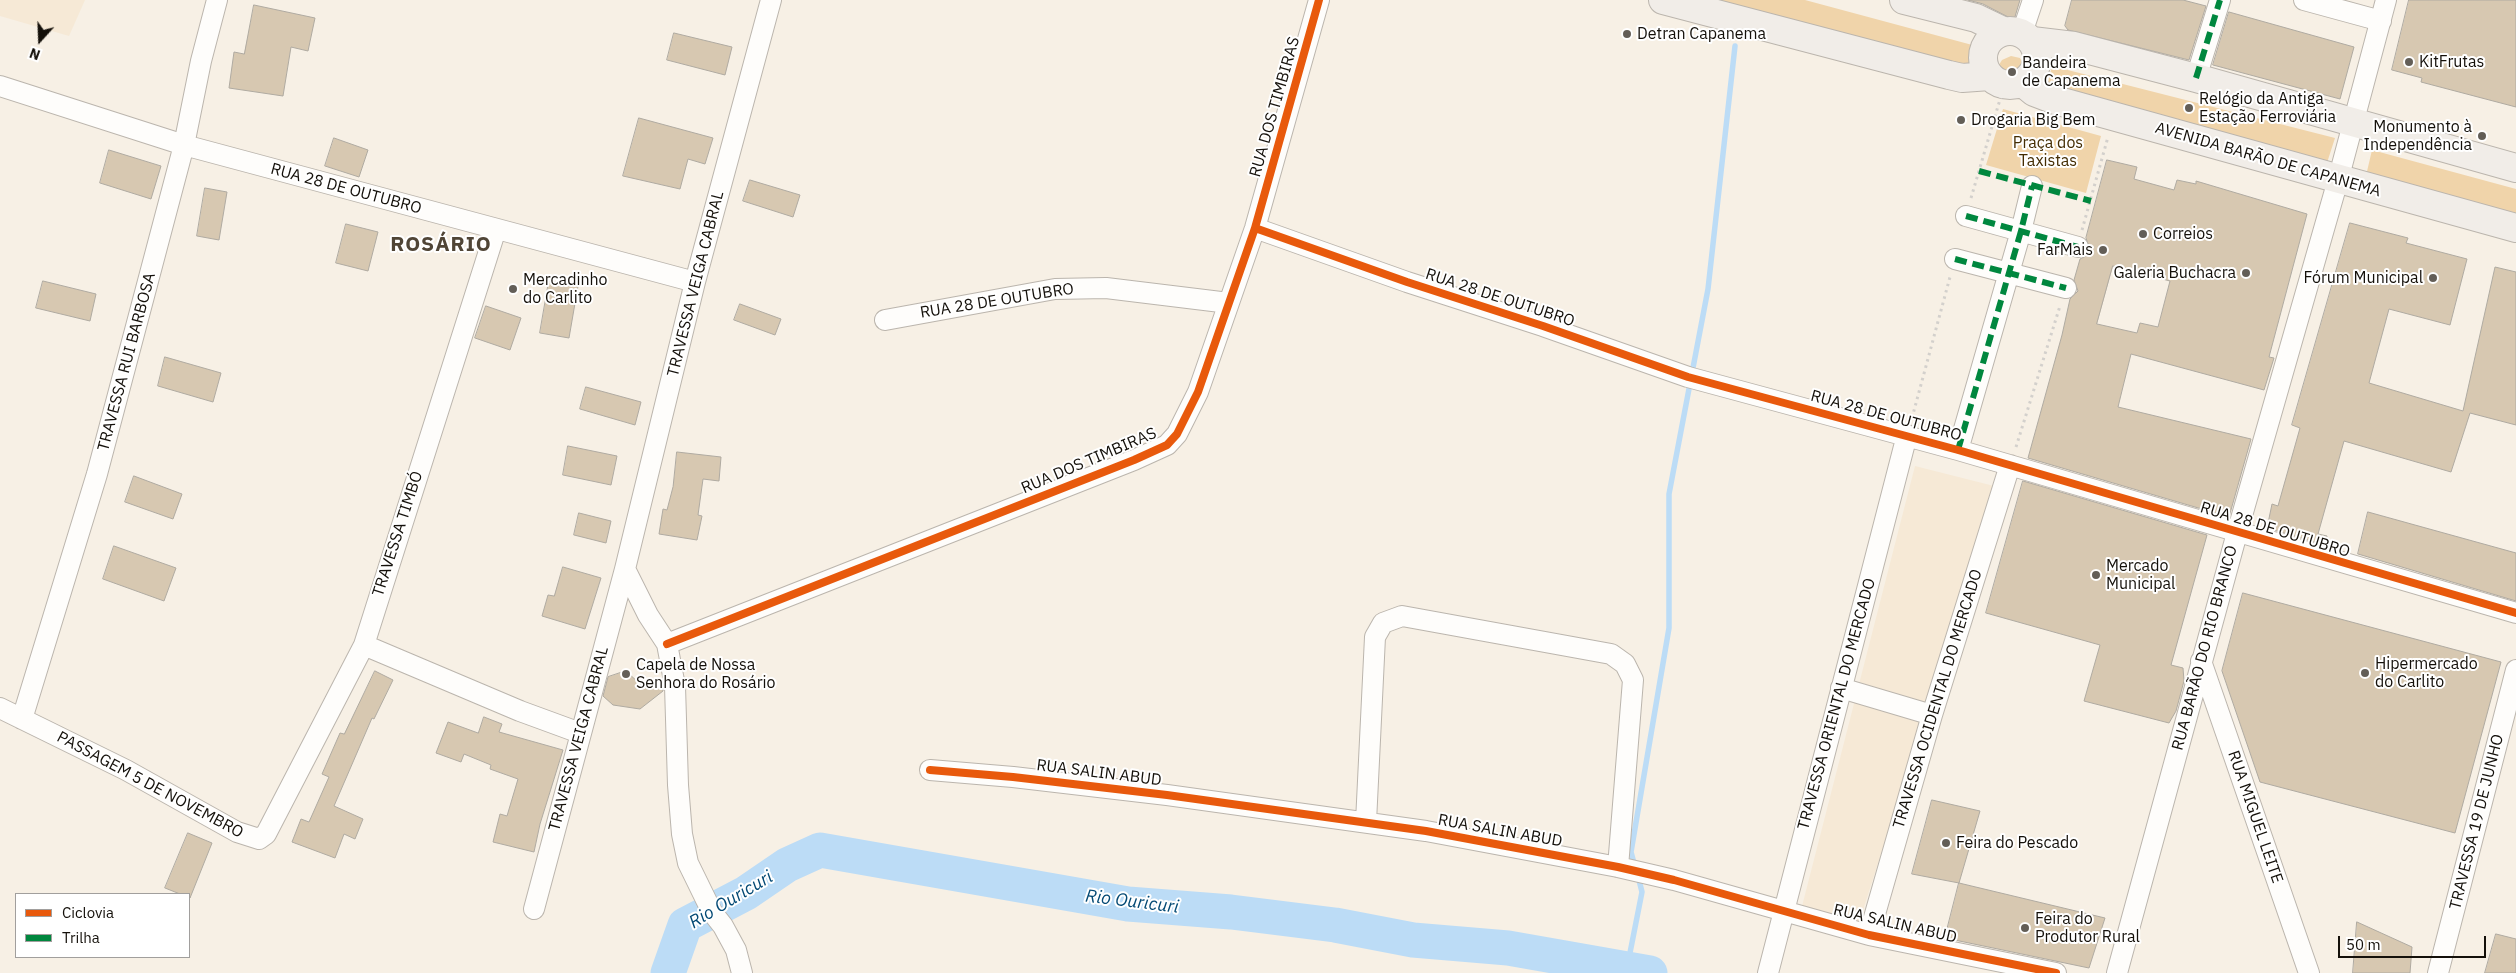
<!DOCTYPE html>
<meta charset="utf-8">
<style>
body{margin:0}
#map{position:relative;width:2516px;height:973px;overflow:hidden;background:#f7f0e5;font-family:"IBM Plex Sans",sans-serif}
canvas{display:block}
.legend{position:absolute;left:15px;top:893px;width:175px;height:65px;box-sizing:border-box;background:#fff;border:1px solid #a19f9d;margin:0;padding:6px 9px;list-style:none;font-size:15px;color:#14100a}
.legend li{display:flex;align-items:center;gap:10px;height:25px}
.legend b{width:25px;border:1px solid #a19f9d}
.north{position:absolute;left:15px;top:15px;width:50px;height:50px;-webkit-text-stroke:4px #fff;paint-order:stroke;rotate:200deg;font-size:14px;font-weight:700;line-height:20px;text-align:center;color:#14100a}
.north::after{content:'';display:block;margin:auto;width:18px;height:22px;background:#14100a;clip-path:polygon(50% 0,100% 100%,50% 72%,0 100%)}
.scale{position:absolute;left:2338px;top:936px;width:148px;height:22px;box-sizing:border-box;border:2px solid #14100a;border-top:0;padding-left:6px;font-size:15px;line-height:18px;white-space:nowrap;color:#14100a;-webkit-text-stroke:4px #fff;paint-order:stroke}
</style>
<div id="map">
<canvas width="2516" height="973"></canvas>
<ul class="legend">
<li><b style="height:6px;background:#e8590c"></b>Ciclovia</li>
<li><b style="height:6px;background:#00873e"></b>Trilha</li>
</ul>
<div class="north">N</div>
<div class="scale">50 m</div>
</div>
<script>
const c = document.querySelector('canvas').getContext('2d');
c.lineJoin = 'round';
function fill(path, color) {
  c.fillStyle = color;
  c.fill(path, 'evenodd');
}
function strokePath(path, color, width, dash) {
  c.strokeStyle = color;
  c.lineWidth = width;
  c.lineCap = dash ? 'butt' : 'round';
  c.setLineDash(dash || []);
  c.stroke(path);
}
function write(font, color, halo, rows, align = 'center') {
  c.font = font + ' "IBM Plex Sans",sans-serif';
  c.lineWidth = 4;
  c.setLineDash([]);
  c.textBaseline = 'middle';
  c.strokeStyle = halo;
  c.fillStyle = color;
  for (const [text, x, y, turn = 0] of rows) {
    c.save();
    c.translate(x, y);
    c.rotate((+turn || 0) * Math.PI / 180);
    c.textAlign = isNaN(turn) ? turn : align;
    if (halo) c.strokeText(text, 0, 0);
    c.fillText(text, 0, 0);
    c.restore();
  }
}
fill(new Path2D(`
 M0,0H85L69,36L0,16Z
 M1915,466L1998,487L1857,929L1800,914Z`), '#f6e9d6');
fill(new Path2D(`
 M1684,0H1805L1976,46L1968,74Z
 M2011,56L2020,58L2027,71L2011,86L2002,82L1997,68L2002,60Z
 M2052,66L2335,138L2325,169L2045,95Z
 M2003,109L2101,136L2086,193L1986,165Z
 M2372,150L2516,189V219L2365,180Z`), '#f0d4aa');
strokePath(new Path2D(`
 M1635,867L1631,852L1669,628V494L1708,289L1735,46
 M1627,968L1642,892L1638,876`), '#bcdcf6', 5.5);
strokePath(new Path2D(`
 M668,973L685,925L746,893L787,865L820,850L1128,904L1231,912L1335,925L1413,940L1508,948L1650,973`), '#bcdcf6', 35);
const building = new Path2D(`
 M1968,0H2020L2014,20L1983,4Z
 M2072,0H2183L2206,6L2189,60L2068,30L2065,26Z
 M2409,0H2516V107L2421,82L2422,78L2392,70Z
 M254,5L315,18L308,51L291,47L283,96L229,88L234,52L244,54Z
 M2229,12L2354,47L2340,99L2213,65Z
 M674,33L732,47L725,75L667,60Z
 M639,118L713,138L705,164L688,159L680,189L623,176Z
 M334,138L368,150L359,177L325,166Z
 M109,150L161,166L151,199L100,183Z
 M2107,160L2137,167L2134,179L2174,190L2177,180L2196,184V181L2307,214L2269,357L2274,358L2264,390L2131,354L2118,407L2251,439L2229,517L2028,458L2062,335L2070,299L2078,291L2074,280L2080,259L2086,256L2090,250L2086,238ZM2113,266L2170,281L2158,327L2140,323L2137,333L2097,324Z
 M750,180L800,195L793,217L743,201Z
 M205,188L227,192L219,240L197,236Z
 M2350,223L2408,238L2406,243L2467,259L2450,325L2389,309L2369,383L2463,411L2495,267L2516,272V425L2470,413L2451,472L2344,441L2318,534L2327,536L2325,545L2267,528L2272,504L2278,506L2300,428L2292,425Z
 M346,224L378,232L368,271L336,263Z
 M43,281L96,294L90,321L36,308Z
 M549,281L578,286L569,338L540,333Z
 M740,304L781,319L775,335L734,320Z
 M486,306L521,318L510,350L475,338Z
 M165,357L221,373L213,402L158,386Z
 M586,387L641,402L635,425L580,409Z
 M568,446L617,456L611,485L563,475Z
 M677,452L721,457L719,481L703,479L698,515L702,516L697,540L659,534L663,509L667,510L673,487Z
 M134,476L182,494L173,519L125,502Z
 M2023,481L2207,535L2171,665L2183,668L2184,681L2176,711L2169,723L2084,701L2100,645L1986,613Z
 M2368,512L2516,553V601L2358,554Z
 M579,513L611,521L606,543L574,535Z
 M114,546L176,568L164,601L103,579Z
 M563,567L601,578L585,629L542,616L548,595L554,596Z
 M2243,593L2501,662L2455,833L2260,782L2222,671Z
 M375,671L393,680L374,719L372,718L334,806L363,819L355,839L344,834L335,858L292,842L301,819L309,822L329,777L322,774L340,733L344,734Z
 M626,671L640,684L663,687V691L640,709L613,705L603,696L608,677Z
 M484,717L502,724L499,732L563,750L540,824L534,852L493,842L500,814L507,816L518,779L490,769L491,765L464,754L461,762L436,753L448,722L478,733Z
 M1932,800L1980,811L1959,883L1912,874Z
 M188,833L212,843L190,898L189,894H180L165,888Z
 M1959,883L2105,918L2089,968L1945,938Z
 M2357,922L2412,947L2410,973H2353Z
 M2496,934L2516,939V973H2485Z`);
fill(building, '#d7c8b1');
strokePath(building, '#afaaa1', 1);
const street = new Path2D(`
 M2304,0L2381,21
 M2022,33L2033,0
 M2196,78L2220,0
 M0,86L184,145L695,282
 M1966,216L2078,247
 M1255,228L1407,282L1543,326L1688,377L1958,450L2516,613
 M1955,259L2066,288
 M885,320L1055,289L1106,288L1229,303
 M1958,450L2021,231L2032,186
 M625,569L648,615L667,644L675,686L678,785L682,834L688,863L712,912L723,926L736,950L742,973
 M667,644L1134,460L1167,445L1177,434L1198,392L1255,228L1319,0
 M364,645L520,711L580,733
 M2201,661L2309,973
 M1841,688L1932,715
 M0,708L126,770L237,832L259,839L266,834L364,645L496,229
 M22,719L97,474L184,145L201,61L217,0
 M930,770L1013,777L1167,795L1426,831L1618,867L1674,880L1869,935L2056,973
 M1366,822L1375,637L1383,623L1402,616L1611,654L1625,664L1633,680L1618,867
 M534,909L625,569L695,282L771,0
 M1869,935L1932,715L2010,465
 M1768,973L1907,435
 M2117,973L2237,533L2338,180L2386,0
 M2438,973L2516,670`);
const secondary = new Path2D(`
 M1663,0L1949,75L1962,78L1990,76
 M1904,0L1976,18L2003,31
 M1983 58a27 27 0 1 1 54 0a27 27 0 1 1-54 0Z
 M2032,41L2074,46L2196,78L2516,168
 M2023,83L2034,92L2055,100L2516,228`);
strokePath(street, '#bbb5ad', 22);
strokePath(secondary, '#bbb5ad', 30);
strokePath(new Path2D(`
 M1971,198L2001,96
 M2082,230L2108,137
 M1912,418L1950,277
 M2016,447L2060,306`), '#d3d0cc', 3, [2.5, 4]);
strokePath(street, '#fefdfb', 20);
strokePath(secondary, '#f1ede8', 28);
strokePath(new Path2D(`
 M2196,78L2220,0
 M1979,171L2091,201
 M1966,216L2078,247
 M1955,259L2066,288
 M1958,450L2021,231L2032,186`), '#00873e', 6, [12, 6]);
strokePath(new Path2D(`
 M1255,228L1407,282L1543,326L1688,377L1958,450L2516,613
 M667,644L1134,460L1167,445L1177,434L1198,392L1255,228L1319,0
 M930,770L1013,777L1167,795L1426,831L1618,867L1674,880L1869,935L2056,973`), '#e8590c', 8);
for (const [x, y, r, color] of [
 [1627,34,5,"#635e57"],
 [2409,62,5,"#635e57"],
 [2012,72,5,"#635e57"],
 [2189,108,5,"#635e57"],
 [1961,120,5,"#635e57"],
 [2482,136,5,"#635e57"],
 [2143,234,5,"#635e57"],
 [2103,250,5,"#635e57"],
 [2246,273,5,"#635e57"],
 [2433,278,5,"#635e57"],
 [513,289,5,"#635e57"],
 [2096,575,5,"#635e57"],
 [2365,673,5,"#635e57"],
 [626,674,5,"#635e57"],
 [1946,843,5,"#635e57"],
 [2025,928,5,"#635e57"]
]) {
  const dot = new Path2D();
  dot.arc(x, y, r, 0, 2 * Math.PI);
  c.fillStyle = color;
  c.fill(dot);
  strokePath(dot, '#fff', 2);
}
write('16px', '#14100a', '#fff', [
 ["Detran Capanema",1637,34],
 ["KitFrutas",2419,62],
 ["Bandeira",2022,63],
 ["de Capanema",2022,81],
 ["Relógio da Antiga",2199,99],
 ["Estação Ferroviária",2199,117],
 ["Drogaria Big Bem",1971,120],
 ["Monumento à",2472,127,"right"],
 ["Independência",2472,145,"right"],
 ["Correios",2153,234],
 ["FarMais",2093,250,"right"],
 ["Galeria Buchacra",2236,273,"right"],
 ["Fórum Municipal",2423,278,"right"],
 ["Mercadinho",523,280],
 ["do Carlito",523,298],
 ["Mercado",2106,566],
 ["Municipal",2106,584],
 ["Hipermercado",2375,664],
 ["do Carlito",2375,682],
 ["Capela de Nossa",636,665],
 ["Senhora do Rosário",636,683],
 ["Feira do Pescado",1956,843],
 ["Feira do",2035,919],
 ["Produtor Rural",2035,937]
], 'left');
write('16px', '#14100a', '#fff', [
 ["RUA DOS TIMBIRAS",1275,107,-74],
 ["AVENIDA BARÃO DE CAPANEMA",2268,160,16],
 ["RUA 28 DE OUTUBRO",346,189,15],
 ["TRAVESSA VEIGA CABRAL",696,284,-76],
 ["RUA 28 DE OUTUBRO",1500,298,18],
 ["RUA 28 DE OUTUBRO",997,301,-9],
 ["TRAVESSA RUI BARBOSA",127,362,-75],
 ["RUA 28 DE OUTUBRO",1886,416,15],
 ["RUA DOS TIMBIRAS",1089,461,-23],
 ["RUA 28 DE OUTUBRO",2275,530,17],
 ["TRAVESSA TIMBÓ",398,534,-72],
 ["RUA BARÃO DO RIO BRANCO",2205,648,-75],
 ["TRAVESSA OCIDENTAL DO MERCADO",1938,699,-73],
 ["TRAVESSA ORIENTAL DO MERCADO",1837,704,-75],
 ["TRAVESSA VEIGA CABRAL",579,739,-75],
 ["RUA SALIN ABUD",1099,773,7],
 ["PASSAGEM 5 DE NOVEMBRO",150,785,28],
 ["RUA MIGUEL LEITE",2255,817,71],
 ["TRAVESSA 19 DE JUNHO",2477,822,-76],
 ["RUA SALIN ABUD",1500,831,10],
 ["RUA SALIN ABUD",1895,924,13]
]);
write('16px', '#442d03', '#fff', [
 ["Praça dos",2048,143],
 ["Taxistas",2048,161]
]);
write('italic 18px', '#034974', '#fff', [
 ["Rio Ouricuri",731,900,-31],
 ["Rio Ouricuri",1132,902,7]
]);
c.letterSpacing = '1px';
write('bold 21px', '#504536', '#fff', [
 ["ROSÁRIO",441,245]
]);
c.letterSpacing = '0px';
</script>
